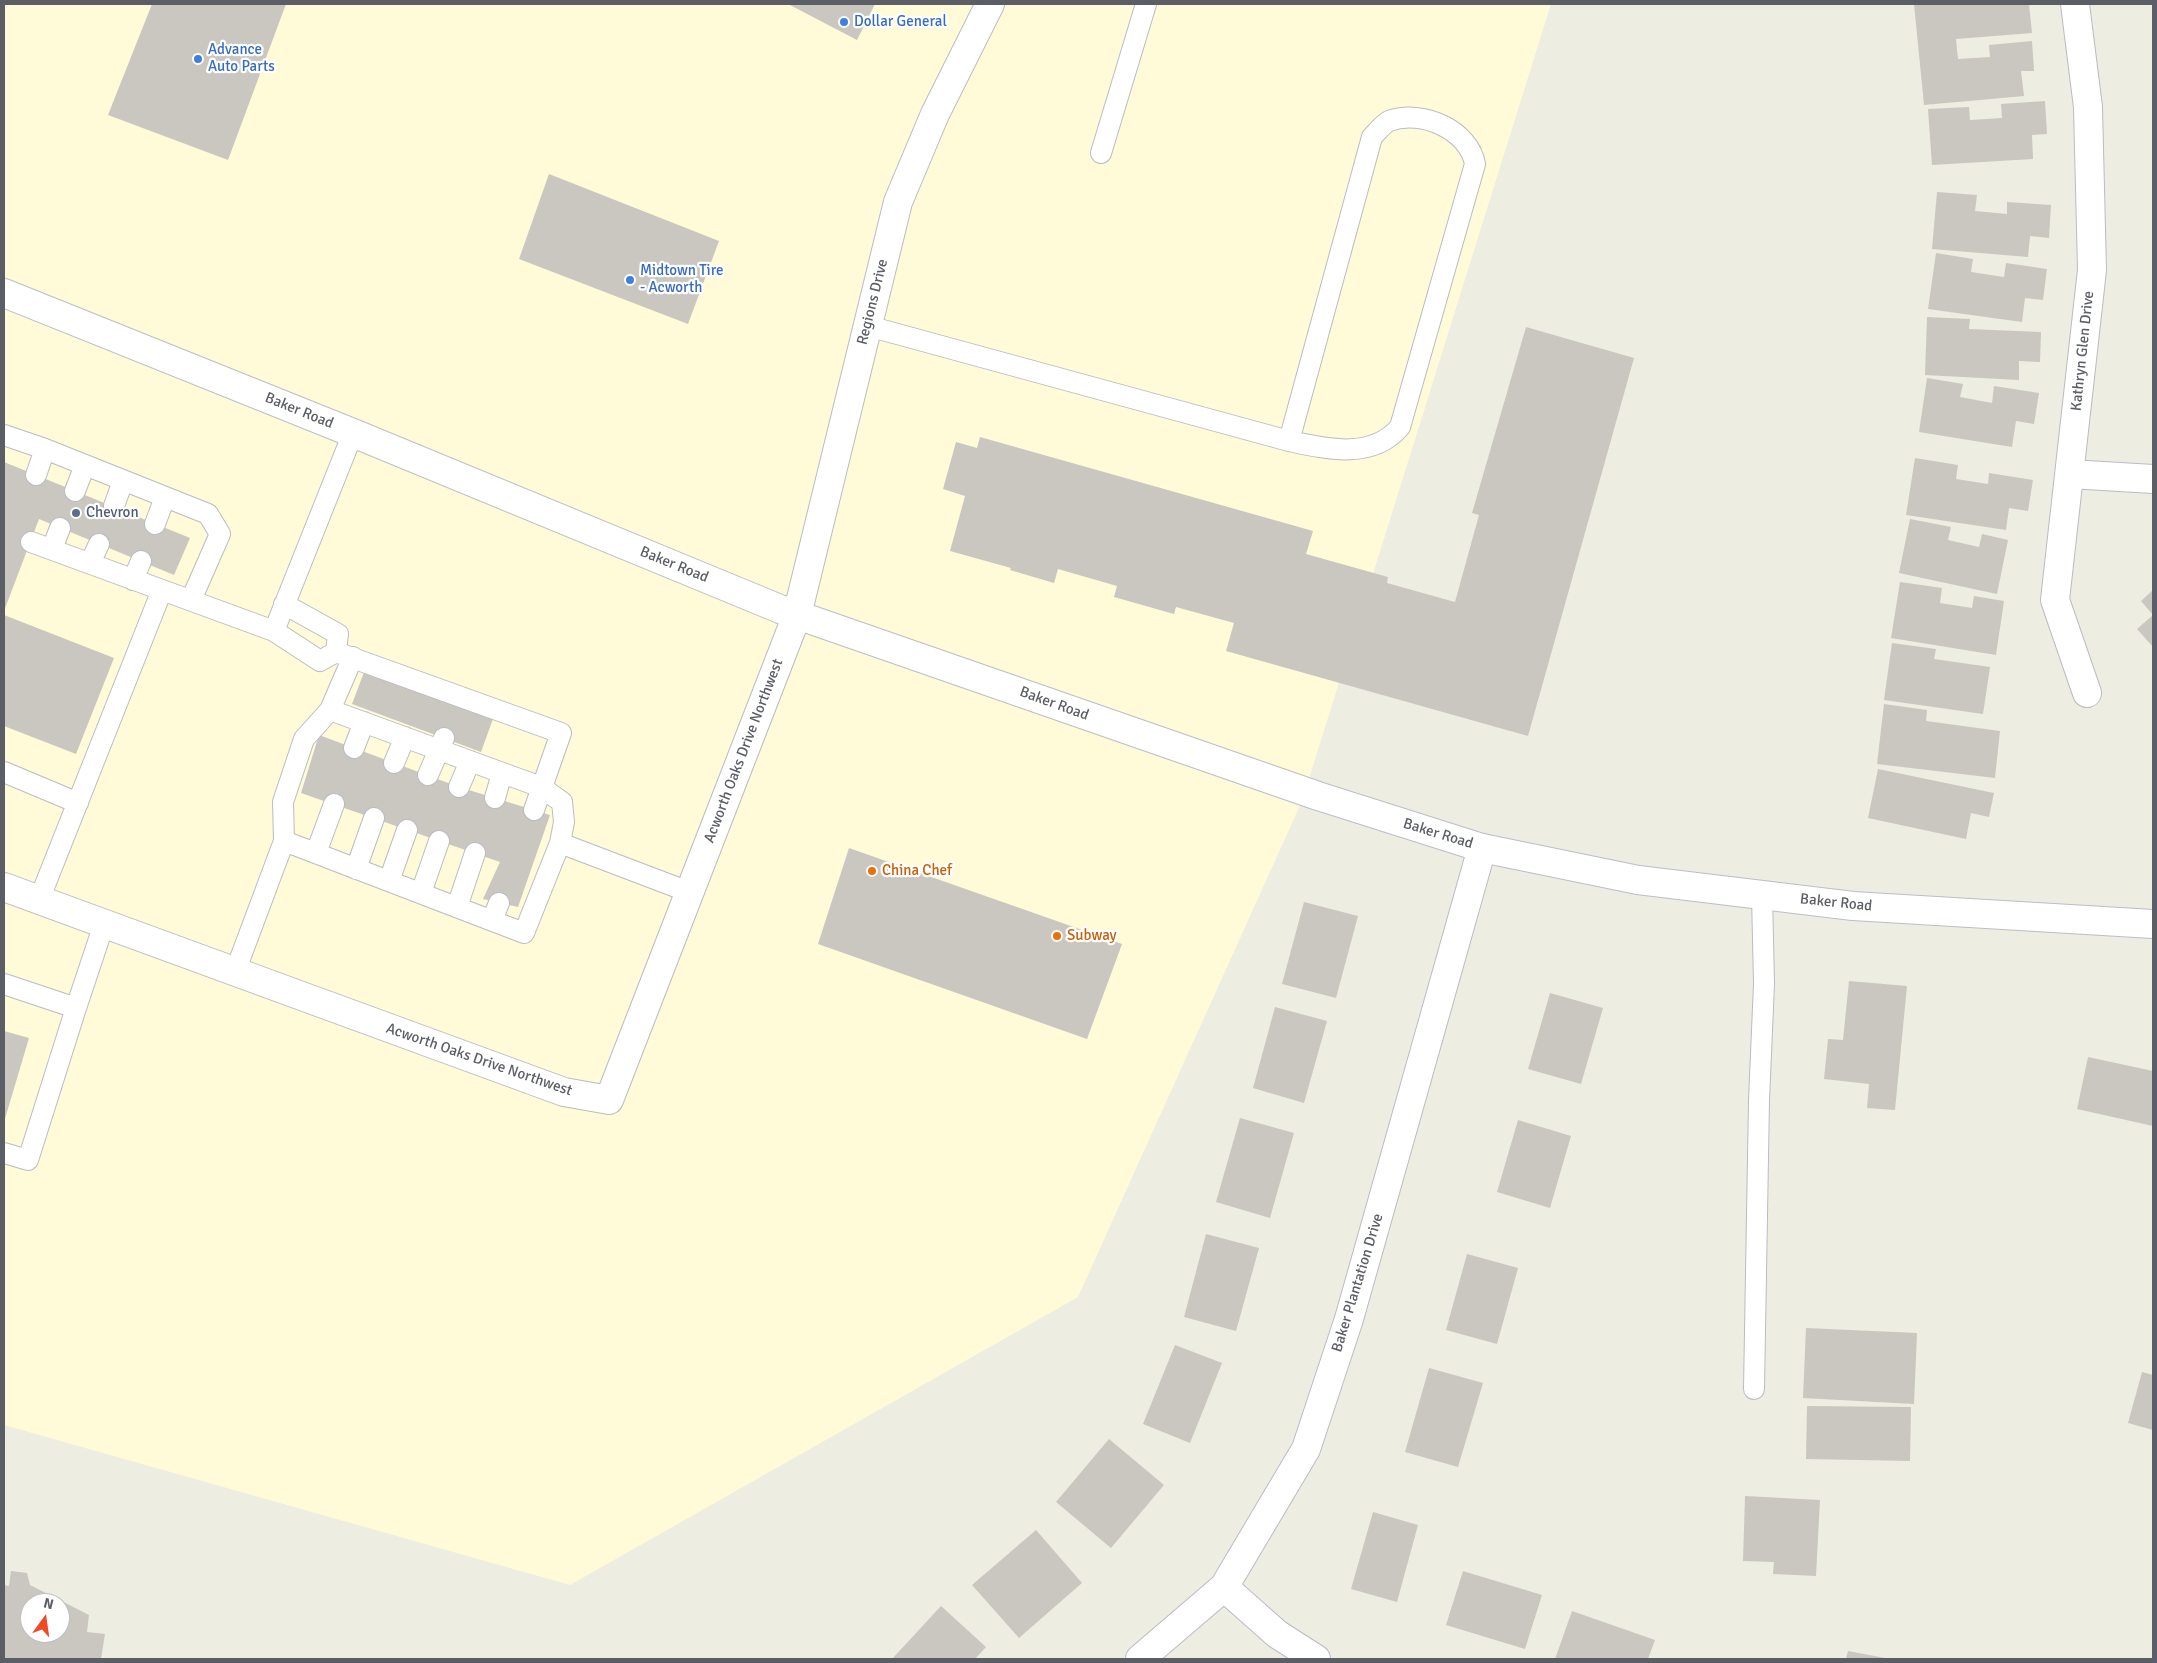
<!DOCTYPE html>
<style>
body{margin:0}
#map{position:relative;width:2157px;height:1663px;overflow:hidden;background:#eeede2;font-family:Signika,sans-serif}
canvas{display:block}
.frame{position:absolute;inset:0;border:5px solid #5b5e64;pointer-events:none}
.north{position:absolute;left:20px;top:1593px;width:50px;height:50px;box-sizing:border-box;background:#fff;border:1px solid #bdbfc1;border-radius:50%;rotate:14deg;font-size:14px;font-weight:700;line-height:20px;text-align:center;color:#5b5e64}
.north::after{content:'';display:block;margin:auto;width:18px;height:22px;background:#f14926;clip-path:polygon(50% 0,100% 100%,50% 72%,0 100%)}
</style>
<div id="map">
<canvas width="2157" height="1663"></canvas>
<div class="frame"></div>
<div class="north">N</div>
</div>
<script>
const c = document.querySelector('canvas').getContext('2d');
c.lineJoin = 'round';
function fill(path, color) {
  c.fillStyle = color;
  c.fill(path, 'evenodd');
}
function strokePath(path, color, width, dash) {
  c.strokeStyle = color;
  c.lineWidth = width;
  c.lineCap = dash ? 'butt' : 'round';
  c.setLineDash(dash || []);
  c.stroke(path);
}
function write(font, color, halo, rows, align = 'center') {
  c.font = font + ' Signika,sans-serif';
  c.lineWidth = 4.5;
  c.setLineDash([]);
  c.textBaseline = 'middle';
  c.strokeStyle = halo;
  c.fillStyle = color;
  for (const [text, x, y, turn = 0] of rows) {
    c.save();
    c.translate(x, y);
    c.rotate((+turn || 0) * Math.PI / 180);
    c.textAlign = isNaN(turn) ? turn : align;
    if (halo) c.strokeText(text, 0, 0);
    c.fillText(text, 0, 0);
    c.restore();
  }
}
fill(new Path2D(`
 M4,4H1551L1302,801L1078,1297L570,1585L4,1425Z`), '#fffad7');
fill(new Path2D(`
 M152,4H286L228,160L108,115Z
 M788,4H875L857,40Z
 M1914,4H2029L2032,33L1956,39L1958,59L1990,57L1989,45L2032,41L2034,71H2021L2024,96L1924,105Z
 M2045,101L2047,134L2032,135L2033,159L1932,165L1928,109L1969,107L1970,120L2002,118L2001,104Z
 M549,174L719,241L688,324L519,259Z
 M1937,192L1977,195L1975,211L2007,214V202L2051,205L2049,238L2030,236L2028,257L1932,249Z
 M1936,253L1973,259L1971,272L2004,277L2006,263L2047,269L2043,300L2025,298L2022,322L1928,309Z
 M1927,317L1970,319L1969,329L2041,332L2040,362L2019,361V380L1925,375Z
 M1526,327L1634,358L1528,736L1226,651L1234,623L1176,607L1174,614L1114,597L1117,586L1058,569L1054,583L1010,570L1011,568L950,551L965,496L943,489L956,442L977,448L980,437L1313,531L1306,554L1388,577L1387,583L1455,602L1479,515L1472,513Z
 M1927,378L1963,384L1960,397L1992,403L1994,386L2039,393L2034,424L2016,421L2012,447L1919,432Z
 M1915,458L1958,465L1956,479L1988,484L1989,473L2033,480L2028,511L2009,508L2006,530L1906,515Z
 M4,462L190,538L174,575L39,519L4,611Z
 M1910,519L1951,527L1948,540L1979,547L1982,534L2008,540L1997,594L1899,573Z
 M1900,582L1942,588L1940,603L1972,608L1974,596L2004,601L1996,655L1891,638Z
 M2153,590V647L2137,629L2153,615L2141,601Z
 M4,615L114,658L76,754L4,726Z
 M1892,643L1936,649L1934,659L1990,667L1983,714L1884,700Z
 M366,667L494,716L481,752L352,704Z
 M1884,704L1927,710L1926,721L2000,731L1995,778L1877,764Z
 M319,735L459,787L550,815L518,907L483,899L500,862L301,793Z
 M1878,769L1994,793L1989,817L1971,813L1966,839L1868,818Z
 M849,848L1122,944L1087,1039L818,944Z
 M1304,902L1358,916L1336,998L1282,984Z
 M1849,981L1907,986L1895,1110L1867,1108L1869,1084L1824,1079L1828,1039L1843,1040Z
 M1550,993L1603,1008L1581,1084L1528,1069Z
 M1275,1007L1327,1021L1304,1103L1253,1088Z
 M4,1031L29,1038L4,1122Z
 M2088,1057L2153,1071V1126L2077,1109Z
 M1240,1118L1294,1133L1270,1218L1216,1202Z
 M1518,1120L1571,1136L1550,1208L1497,1192Z
 M1206,1234L1259,1248L1236,1331L1184,1317Z
 M1467,1254L1518,1268L1497,1344L1446,1330Z
 M1806,1328L1917,1333L1914,1404L1803,1398Z
 M1175,1345L1222,1363L1190,1443L1143,1424Z
 M1429,1368L1483,1383L1458,1467L1405,1452Z
 M2142,1372L2153,1375V1430L2128,1423Z
 M1807,1406L1911,1407L1910,1461L1806,1459Z
 M1109,1439L1164,1485L1111,1548L1056,1502Z
 M1745,1496L1820,1500L1816,1576L1773,1574L1774,1562L1743,1561Z
 M1373,1512L1418,1525L1397,1602L1351,1589Z
 M1036,1530L1082,1583L1019,1638L972,1585Z
 M11,1571L27,1573L30,1585L89,1615L87,1632L105,1634L101,1659H4V1585L9,1586ZM30,1603H60V1633H30Z
 M1463,1571L1542,1595L1525,1649L1446,1625Z
 M941,1606L986,1647L975,1659H892Z
 M1572,1611L1655,1640L1648,1659H1555Z
 M1848,1651L1885,1658V1659H1846Z`), '#c9c7c0');
const lane = new Path2D(`
 M1101,153L1146,4
 M868,326L1289,441C1326,449 1372,460 1400,427L1475,164C1469,130 1422,109 1389,121C1383,124 1377,132 1372,137L1289,441
 M4,435L45,449L208,514L220,534L191,600
 M36,475L45,449
 M75,491L85,465
 M114,506L123,481
 M155,524L165,497
 M31,542L274,631L353,433
 M52,549L60,528
 M90,563L99,544
 M133,580L141,561
 M284,604L338,634L336,652
 M274,631L320,661L336,652L561,733L534,810
 M354,748L364,722
 M394,763L405,737
 M4,772L78,803
 M428,775L444,738
 M459,787L470,761
 M495,798L502,773
 M284,841L524,933L560,843L564,822L562,802L541,787L330,710L353,657
 M560,843L689,892
 M316,853L334,804
 M356,869L374,818
 M389,881L407,830
 M421,893L439,841
 M39,900L162,590
 M457,907L475,853
 M492,920L499,903
 M235,972L284,841L283,802L304,739L330,710
 M4,984L76,1008L104,924
 M4,1153L28,1160L76,1008
 M1754,1389L1759,1100L1764,984L1762,895`);
const street = new Path2D(`
 M2075,4L2088,107L2092,270L2055,600L2087,693
 M2070,474L2153,479
 M4,887L564,1092L609,1100L797,615L898,202L935,114L990,4
 M1224,1587L1277,1634L1316,1659
 M1140,1659L1224,1587L1306,1449L1349,1319L1482,848`);
const secondary = new Path2D(`
 M4,293L353,433L780,609L1318,796L1482,848L1638,880L1853,906L2153,924`);
strokePath(lane, '#babcc2', 22);
strokePath(street, '#babcc2', 30);
strokePath(secondary, '#bbbec5', 30);
strokePath(lane, '#fff', 20);
strokePath(street, '#fff', 28);
strokePath(secondary, '#fff', 28);
for (const [x, y, r, color] of [
 [844,22,5,"#3f7fe0"],
 [198,59,5,"#3f7fe0"],
 [630,280,5,"#3f7fe0"],
 [76,513,5,"#5c6f8a"],
 [872,871,5,"#e8710a"],
 [1057,936,5,"#e8710a"]
]) {
  const dot = new Path2D();
  dot.arc(x, y, r, 0, 2 * Math.PI);
  c.fillStyle = color;
  c.fill(dot);
  strokePath(dot, '#fff', 2);
}
write('15px', '#366cbe', '#fff', [
 ["Dollar General",854,22],
 ["Advance",208,50],
 ["Auto Parts",208,67],
 ["Midtown Tire",640,271],
 ["- Acworth",640,288]
], 'left');
write('15px', '#5b5e64', '#fff', [
 ["Regions Drive",873,302,-76],
 ["Kathryn Glen Drive",2083,351,-84],
 ["Baker Road",299,411,22],
 ["Baker Road",674,565,22],
 ["Baker Road",1054,704,20],
 ["Acworth Oaks Drive Northwest",744,751,-69],
 ["Baker Road",1438,834,17],
 ["Baker Road",1836,903,6],
 ["Acworth Oaks Drive Northwest",479,1060,19],
 ["Baker Plantation Drive",1358,1283,-73]
]);
write('15px', '#4e5e75', '#fff', [
 ["Chevron",86,513]
], 'left');
write('15px', '#c56008', '#fff', [
 ["China Chef",882,871],
 ["Subway",1067,936]
], 'left');
</script>
